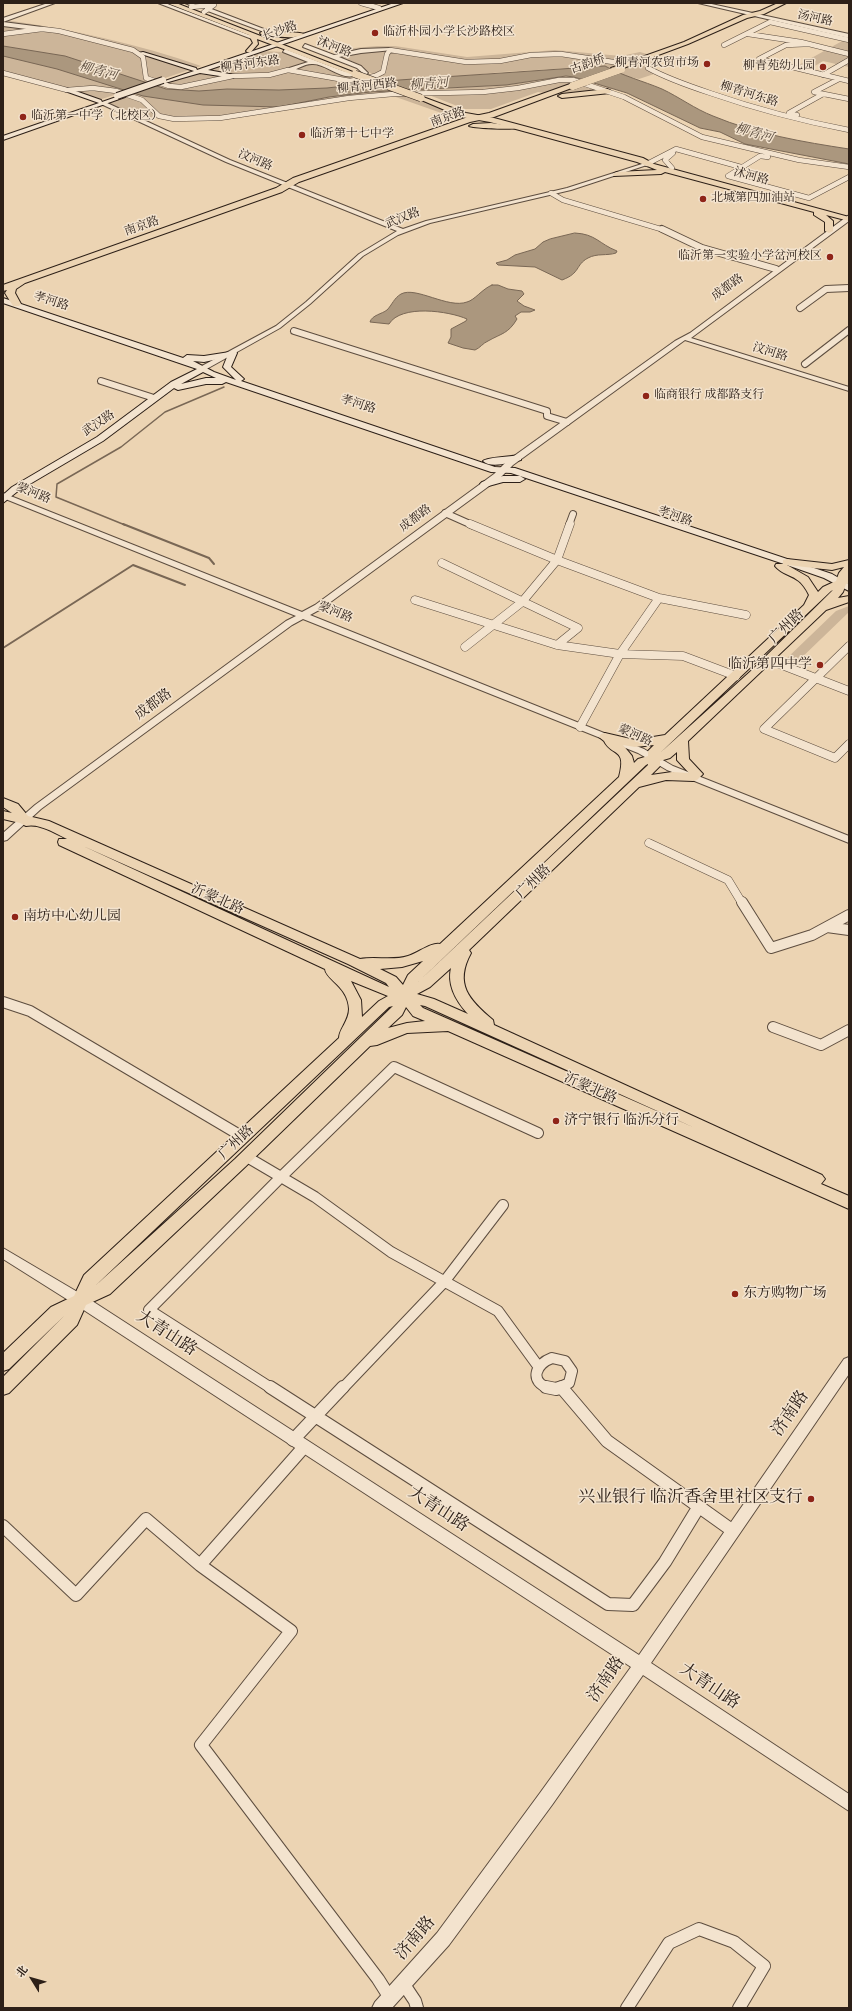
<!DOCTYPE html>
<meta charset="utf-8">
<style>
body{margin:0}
#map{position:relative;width:852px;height:2011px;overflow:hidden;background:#ecd4b3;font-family:"IM FELL English","Noto Serif SC",serif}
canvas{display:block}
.frame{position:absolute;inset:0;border:4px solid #2d2018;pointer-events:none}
.north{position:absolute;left:12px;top:1959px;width:40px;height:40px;-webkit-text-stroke:3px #f3e3ce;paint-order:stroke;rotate:307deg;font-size:11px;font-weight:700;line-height:16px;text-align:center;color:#2d2018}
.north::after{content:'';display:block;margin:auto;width:14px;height:18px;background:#2d2018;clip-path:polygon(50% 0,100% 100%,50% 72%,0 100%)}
</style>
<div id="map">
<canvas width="852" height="2011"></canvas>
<div class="frame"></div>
<div class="north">北</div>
</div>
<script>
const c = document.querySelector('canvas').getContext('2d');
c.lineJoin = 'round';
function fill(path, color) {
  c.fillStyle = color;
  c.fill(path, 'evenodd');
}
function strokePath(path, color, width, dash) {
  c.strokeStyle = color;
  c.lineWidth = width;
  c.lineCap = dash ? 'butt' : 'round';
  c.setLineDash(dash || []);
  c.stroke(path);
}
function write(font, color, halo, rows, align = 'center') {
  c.font = font + ' "IM FELL English","Noto Serif SC",serif';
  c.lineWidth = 3;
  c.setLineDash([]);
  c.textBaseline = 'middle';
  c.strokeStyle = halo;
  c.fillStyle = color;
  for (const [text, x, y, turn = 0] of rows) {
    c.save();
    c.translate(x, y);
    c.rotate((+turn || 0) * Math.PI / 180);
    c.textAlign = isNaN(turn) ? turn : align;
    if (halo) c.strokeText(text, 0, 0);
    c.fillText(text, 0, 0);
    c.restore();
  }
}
fill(new Path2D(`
 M5,20C72,29 138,44 201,66L93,102L64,90L21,78L3,76V21Z
 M844,40L849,41V67L823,61L810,69L797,66Z
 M377,46H395L467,57L555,50L621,56L640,52L660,58L654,68V74L639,79L621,75L605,66L502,72L434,79L387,80L366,71L363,66L334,54L354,48Z
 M262,51L283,52L333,72L354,75L450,111L453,113L447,115L393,96L350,100L222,120L176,121L128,114L105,104Z
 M567,76L614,89L556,95L538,92L491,109H465L416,90L506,85Z
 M849,606V612L794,665L784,661L836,611Z`), '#ccb599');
const water = new Path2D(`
 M3,46L65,56L166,89L199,91L227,89L279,90L327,88L399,80L605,66C623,76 643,81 662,89C679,97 695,109 713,116C756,134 803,142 849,149V164L745,144L720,132L700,128L627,93L574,77L566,76L506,85L370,92L329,97L279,107L203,105L143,96L57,69L3,56Z
 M575,233C596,234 599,244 617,251L616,253C607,256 597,253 588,258C575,265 581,273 562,280L535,267L498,265L496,263L507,260L515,255L535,249L543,242L550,239Z
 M492,285H498L508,289L522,291L524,294L517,301L524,306L535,310L530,312H521L515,316L517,319C508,334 502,333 488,341C483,343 480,348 475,350L463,348L448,343L451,337V329L466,321L467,319C449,311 401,304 389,324L370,322C372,315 382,314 387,310C392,305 394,298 401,294C416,286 448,309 467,302C475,300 482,289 492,285Z`);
fill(water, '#ab977e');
strokePath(water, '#796755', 1);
strokePath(new Path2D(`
 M125,525L56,497L57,484L121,447L165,412L224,387`), '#796755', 1.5);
strokePath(new Path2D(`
 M123,524L209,558L214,564
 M3,648L133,565L185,585`), '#796755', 2);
const minorFar4 = new Path2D(`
 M361,3L379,8
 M191,7L214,5L204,12
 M3,34L42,29L59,31L133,50L143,57L146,78L169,86L181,87L233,76L269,75L288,70L350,81L375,76L383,72L387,54L390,50L466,62L500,61L531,55L561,54L626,64
 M748,34L801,42L849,54
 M809,44L786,45L759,59L849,81
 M724,45L770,22L849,40
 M648,68C668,79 689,86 710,93C756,109 802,121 849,130
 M3,73L67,90L93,88L116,91L142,100L159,116L174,119L220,118L349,98L393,94L483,92L518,88L559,80H573L624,97L702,137L799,160L849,167
 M823,75L849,60
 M839,79L814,92L849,99
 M797,115L789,113L823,94
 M768,157L760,156L728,176L809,198L849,177
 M647,164L676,149L741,167
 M672,168L665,160L673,153
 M551,193L563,200L664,230`);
const minorFar3 = new Path2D(`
 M662,229L702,248L776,269
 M800,308L826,289L849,288
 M294,331L547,411V416L567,422
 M805,364L849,330
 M101,381L154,398
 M445,513L472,525
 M569,525L573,514`);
const minorFar2 = new Path2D(`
 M470,524L557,560L659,598L746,615
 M442,563L578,628L557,645
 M415,600L557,645L620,654L683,656L736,676
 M849,646L764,729L835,758L849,744
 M465,647L522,602L557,560L570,524
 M769,660L849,691
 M580,727L620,654L659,598
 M649,843L728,880L742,903`);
const minorFar1 = new Path2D(`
 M742,902L771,948L812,935L849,915
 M827,927L849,930
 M3,1002L30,1011L243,1137
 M773,1027L821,1045L849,1030
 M247,1157L315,1197L391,1252L498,1311L538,1366
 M271,1388L149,1310L281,1177L394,1067L538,1133
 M343,1388L444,1282L503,1205
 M549,1388C529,1382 535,1364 552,1358L565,1361L572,1371L569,1383L558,1388`);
const minor = new Path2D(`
 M270,1387L608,1604L633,1605L665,1562L698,1508
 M546,1387L556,1389L562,1387
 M562,1388L607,1441L733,1531
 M293,1440L343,1387
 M3,1526L76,1595L146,1519L200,1565L291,1631L201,1745L378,1979L390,1998
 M200,1565L304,1447
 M403,1983L415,2001L417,2008
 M627,2008L669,1943L699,1929L734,1942L764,1966L739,2008`);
const tertiary = new Path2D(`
 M48,3H55L3,22V18Z
 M158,3H165L257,38L252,39Z
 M185,3H192L197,6L195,7Z
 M698,3H707L849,34V38Z
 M205,8H209L277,34L272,35L205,10Z
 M3,22L42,27L45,29L42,31L3,26Z
 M305,44L334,55L361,49L390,48L393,50L361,53L339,57L361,66L368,73L365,75L357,68L303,47Z
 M285,49L343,71L358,74C344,83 327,64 313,64C304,63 295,72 286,71V69L308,62L283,52Z
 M101,102H105L230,160L403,229L426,221L567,188L645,163L650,164L571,190L430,223L398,235L363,256L310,304L280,328L203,371H200V367L276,326L306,302L359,254L397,231L226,162L101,104Z
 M849,215V221L845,224L691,338L849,387V391L685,340L513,465L500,478L321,609L310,615L644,749L673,766L849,836V843L667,770L638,753L303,619L292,625L41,809L7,840L3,841V833L35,805L286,621L296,616L3,498V493L302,612L315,605L494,474L507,461L675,341L690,333Z
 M3,1248L86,1297L639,1655L844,1359L849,1357V1374L651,1663L849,1794V1811L643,1675L552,1805L449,1945L392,2008H372L375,2002L437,1933L540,1793L631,1667L76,1305L3,1259Z`);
const secondary = new Path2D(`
 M394,3H403L208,70L235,75L236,76L233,78L200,73L165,83V81L194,71L138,53L143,52L196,68L197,70Z
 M67,88L101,100L102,102L122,95L125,97L3,140V136L99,103L65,91V89Z
 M3,298L183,358L187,355L204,356L236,351L237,353L231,367L244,379L241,381L495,467L515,468L832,574L849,584V591L824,578L784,564L511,473L491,472L226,382L222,384H206L178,390L174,388L103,441L18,491L3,503V495L12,487L97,437L171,382L197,369L3,303ZM227,357L223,367L236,380L214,372L193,361L204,362ZM203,372L216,378H206L181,384Z
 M518,455L521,456V460C511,462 491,469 483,461C488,457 510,457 518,455Z
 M503,476H520L525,479L520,482H503L485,487L480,484L482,482Z`);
const primary = new Path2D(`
 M167,3H176L358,74L353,75L257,39L258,44L251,52H247L246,51L253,43L249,35Z
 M263,31C271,32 301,32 304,34C296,40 271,36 261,34L260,33Z
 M419,97H423L466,113L494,118L643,158L654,164L849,217V221L826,215L833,221V231L829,233L825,231V222L814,215V212L665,172L661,174L614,176L613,174L617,172L657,170L637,162L490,122L461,117L419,99Z
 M787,559L832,564L849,560V583L846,584L843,592L838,598L849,596V602L826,610L688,741L689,759L703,774L697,780L693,781L666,780L639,787L469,950L471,953C454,984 469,1000 493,1020L494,1025L822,1175L825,1179L821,1184L849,1196V1209L448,1031L407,1033L377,1045L370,1046L245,1167L110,1294L86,1305L77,1325L9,1393L3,1395V1377L64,1316L9,1369L3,1371V1353L51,1307L74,1296L84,1275L339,1038C339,1029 349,1021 349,1009C348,986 326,980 325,969L59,845L58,842L59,839H67C55,833 39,823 26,826L20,823L3,819V811L12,813L3,807V798L18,804L28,816L49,821L360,959C376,956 392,961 408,956C418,953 431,942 440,944L619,777C627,747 612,757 604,741L599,737L601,734L605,733L635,740L665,735L804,605L809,595C798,572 786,579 775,566L776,564H783V560ZM787,565L832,570L844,567L839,573L836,581L823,587L818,592L808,577ZM833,590L752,670L660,753L831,591ZM623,745L635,747L654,745L648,751V756L638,759L634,763L632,756ZM677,752V760L689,773L672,772L651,775L660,766V761L670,758ZM648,764V765L418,982L646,765ZM83,846L348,964L386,983L389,987ZM423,961L408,975L403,985L396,977L380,969L402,967ZM451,968C447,985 456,1001 468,1014L434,999L417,994L430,987ZM351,981L388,996L379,1001L362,1017L361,1000ZM420,1005L425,1006L695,1128L423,1008ZM393,1006L235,1159L95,1286L389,1007ZM406,1007L413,1016L425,1021L407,1023L388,1028L402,1015Z`);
const trunk = new Path2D(`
 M778,3H786L764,14L747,18L688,44L618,70L611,68L684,42L743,15L760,11Z
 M570,84L577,86L494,117L470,122L299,182L282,192L25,283L16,289L15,293L21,304L19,306H13L5,293L7,290L3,291V285L276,188L293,178L465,118L489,113Z
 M607,89L611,91L610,93L562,98L558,96L562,94Z
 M491,123L512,126L516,128C513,130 472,128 469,126L473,124Z`);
strokePath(minorFar4, '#5d4d3f', 5.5);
strokePath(minorFar3, '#5d4d3f', 8);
strokePath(minorFar2, '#5d4d3f', 9);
strokePath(minorFar1, '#5d4d3f', 12);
strokePath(minor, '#5d4d3f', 14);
strokePath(tertiary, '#5d4d3f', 2);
strokePath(secondary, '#2d2018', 2);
strokePath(primary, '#2d2018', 2);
strokePath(trunk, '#2d2018', 2);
strokePath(minorFar4, '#f3e3ce', 4.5);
strokePath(minorFar3, '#f3e3ce', 6);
strokePath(minorFar2, '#f3e3ce', 8);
strokePath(minorFar1, '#f3e3ce', 10);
strokePath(minor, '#f3e3ce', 12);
fill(tertiary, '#f3e3ce');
fill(secondary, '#f3e3ce');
fill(primary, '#ecd4b3');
fill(trunk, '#ecd4b3');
const secondaryBridge = new Path2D(`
 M117,96L163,80`);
const primaryBridge = new Path2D(`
 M355,74L421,98`);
const trunkBridge = new Path2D(`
 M573,86L621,69`);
strokePath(secondaryBridge, '#2d2018', 8, []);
strokePath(primaryBridge, '#2d2018', 8, []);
strokePath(trunkBridge, '#2d2018', 8, []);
strokePath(secondaryBridge, '#f3e3ce', 6);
strokePath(primaryBridge, '#ecd4b3', 7);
strokePath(trunkBridge, '#ecd4b3', 8);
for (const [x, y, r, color] of [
 [375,33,4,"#8f2418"],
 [707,64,4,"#8f2418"],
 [823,67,4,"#8f2418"],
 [23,117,4,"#8f2418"],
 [302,135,4,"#8f2418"],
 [703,199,4,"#8f2418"],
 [830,257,4,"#8f2418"],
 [646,396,4,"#8f2418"],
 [820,665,4,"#8f2418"],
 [15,917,4,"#8f2418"],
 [556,1121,4,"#8f2418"],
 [735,1294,4,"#8f2418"],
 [811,1499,4,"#8f2418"]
]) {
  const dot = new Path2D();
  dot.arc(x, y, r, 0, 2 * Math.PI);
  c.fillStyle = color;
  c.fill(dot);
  strokePath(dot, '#f3e3ce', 1.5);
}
write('12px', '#2d2018', '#f3e3ce', [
 ["汤河路",815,19,12],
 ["长沙路",280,32,-19],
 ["沭河路",334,48,21],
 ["柳青河东路",250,65,-8],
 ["古韵桥",588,65,-19],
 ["柳青河西路",367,87,-6],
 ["柳青河东路",749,95,17],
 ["南京路",448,118,-20],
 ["汶河路",255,161,23],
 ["沭河路",751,177,15],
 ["武汉路",403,219,-22],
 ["南京路",142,227,-19],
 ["成都路",728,288,-36],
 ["孝河路",51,302,18],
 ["汶河路",770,353,17],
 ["孝河路",358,405,18],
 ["武汉路",99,424,-34],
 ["蒙河路",33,494,22],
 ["孝河路",675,517,19],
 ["成都路",416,519,-37],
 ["蒙河路",335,613,22],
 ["蒙河路",635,736,24]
]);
write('12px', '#2d2018', '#f3e3ce', [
 ["临沂朴园小学长沙路校区",383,33],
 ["柳青河农贸市场",699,64,"right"],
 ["柳青苑幼儿园",815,67,"right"],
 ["临沂第一中学（北校区）",31,117],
 ["临沂第十七中学",310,135],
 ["北城第四加油站",711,199],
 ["临沂第一实验小学岔河校区",822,257,"right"],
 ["临商银行 成都路支行",654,396]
], 'left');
write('italic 13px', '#594a3c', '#f3e3ce', [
 ["柳青河",98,72,14],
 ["柳青河",429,85,-5],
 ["柳青河",754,134,15]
]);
write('14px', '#2d2018', '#f3e3ce', [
 ["广州路",787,627,-44],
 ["成都路",154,705,-36],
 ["广州路",534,882,-44],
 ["沂蒙北路",217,900,24],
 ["沂蒙北路",590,1089,24],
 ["广州路",237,1143,-43]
]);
write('14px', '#2d2018', '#f3e3ce', [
 ["临沂第四中学",812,665,"right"],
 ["南坊中心幼儿园",23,917],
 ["济宁银行 临沂分行",564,1121],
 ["东方购物广场",743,1294]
], 'left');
write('17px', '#2d2018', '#f3e3ce', [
 ["大青山路",166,1334,33],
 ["济南路",791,1414,-55],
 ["大青山路",438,1510,33],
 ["济南路",607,1680,-55],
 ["大青山路",709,1687,34],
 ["济南路",416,1939,-49]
]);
write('17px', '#2d2018', '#f3e3ce', [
 ["兴业银行 临沂香舍里社区支行",803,1499]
], 'right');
</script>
